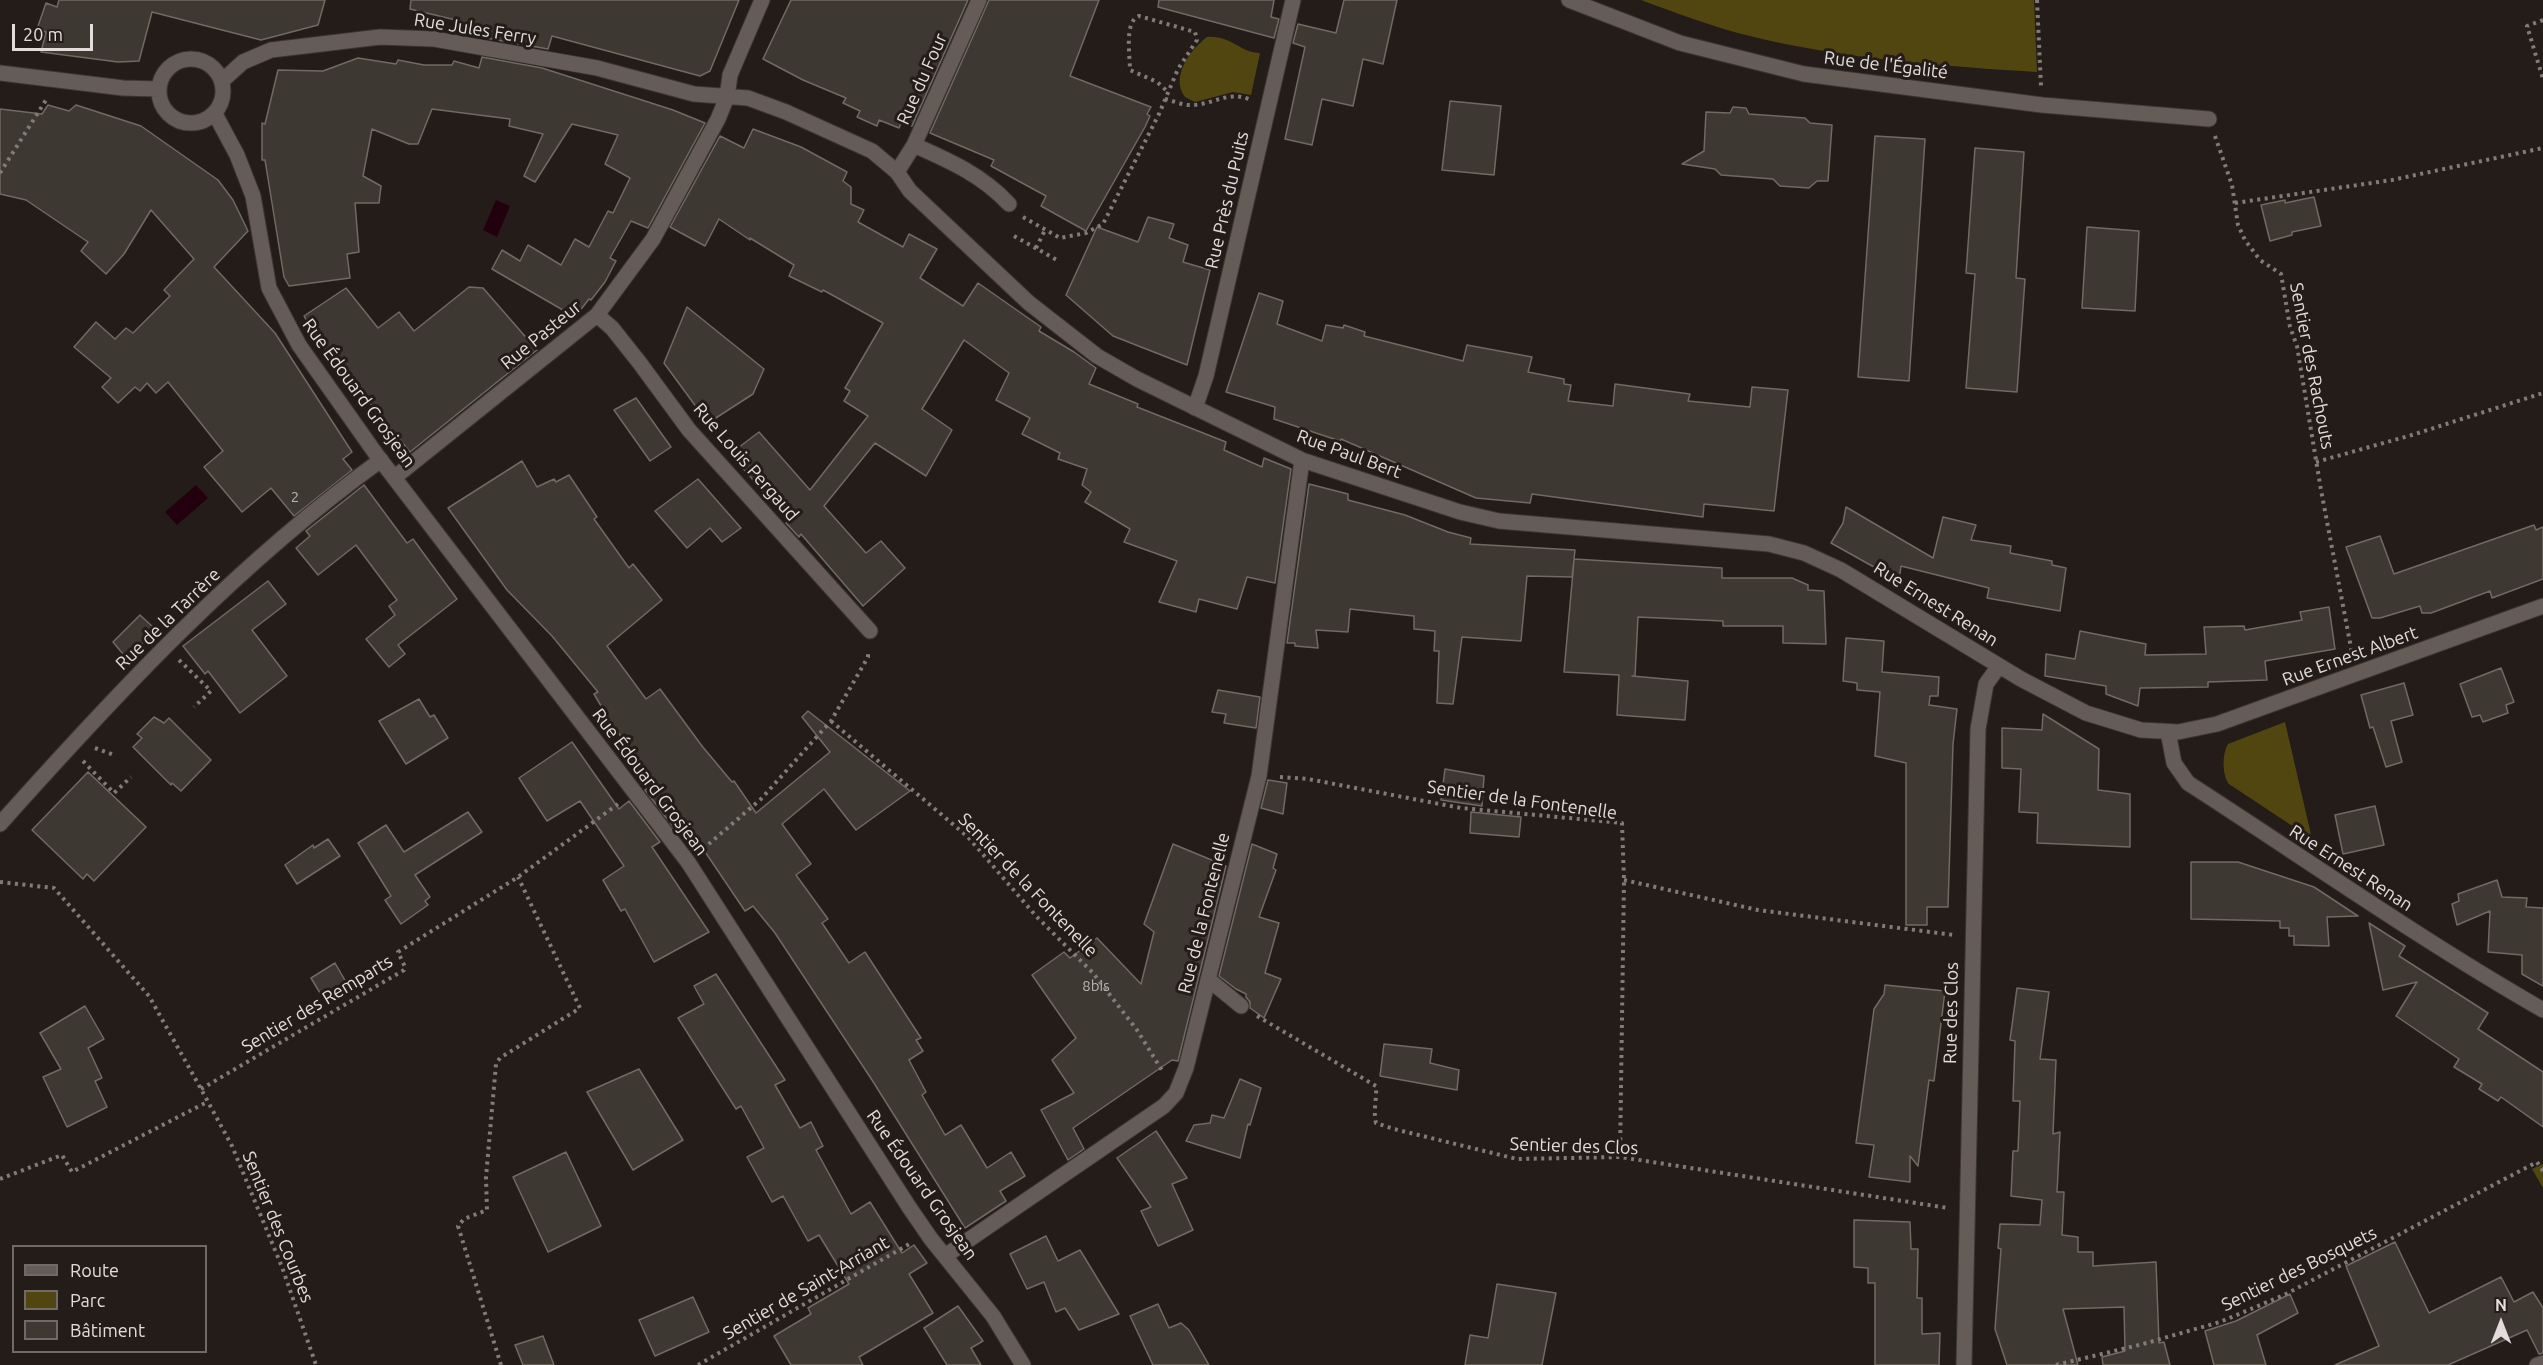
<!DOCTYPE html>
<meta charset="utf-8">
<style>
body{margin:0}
#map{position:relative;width:2543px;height:1365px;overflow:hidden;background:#241c19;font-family:Ubuntu,sans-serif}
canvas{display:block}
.legend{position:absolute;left:12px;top:1245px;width:195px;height:108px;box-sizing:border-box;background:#241c19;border:2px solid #706967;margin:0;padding:8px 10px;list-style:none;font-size:18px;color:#e2dddb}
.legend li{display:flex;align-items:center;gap:12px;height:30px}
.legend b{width:30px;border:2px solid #706967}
.north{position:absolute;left:2471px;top:1293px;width:60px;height:60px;-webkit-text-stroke:4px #241c19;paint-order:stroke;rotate:0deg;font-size:16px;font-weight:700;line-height:24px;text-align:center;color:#e2dddb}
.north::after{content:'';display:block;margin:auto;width:21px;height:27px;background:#e2dddb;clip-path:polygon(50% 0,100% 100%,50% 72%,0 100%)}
.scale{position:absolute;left:12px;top:24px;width:81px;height:27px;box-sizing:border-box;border:3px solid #e2dddb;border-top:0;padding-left:8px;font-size:18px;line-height:21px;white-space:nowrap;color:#e2dddb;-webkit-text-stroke:4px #241c19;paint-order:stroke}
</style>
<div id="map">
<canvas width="2543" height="1365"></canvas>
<ul class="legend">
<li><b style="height:8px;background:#655c58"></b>Route</li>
<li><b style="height:16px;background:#524610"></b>Parc</li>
<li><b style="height:16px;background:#3d3831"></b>Bâtiment</li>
</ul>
<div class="north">N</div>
<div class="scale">20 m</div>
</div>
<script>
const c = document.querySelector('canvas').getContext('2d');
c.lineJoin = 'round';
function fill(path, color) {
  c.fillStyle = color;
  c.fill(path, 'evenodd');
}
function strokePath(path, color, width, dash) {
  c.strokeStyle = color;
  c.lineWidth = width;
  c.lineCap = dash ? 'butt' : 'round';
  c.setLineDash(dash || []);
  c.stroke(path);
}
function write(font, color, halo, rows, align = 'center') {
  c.font = font + ' Ubuntu,sans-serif';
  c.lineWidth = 6;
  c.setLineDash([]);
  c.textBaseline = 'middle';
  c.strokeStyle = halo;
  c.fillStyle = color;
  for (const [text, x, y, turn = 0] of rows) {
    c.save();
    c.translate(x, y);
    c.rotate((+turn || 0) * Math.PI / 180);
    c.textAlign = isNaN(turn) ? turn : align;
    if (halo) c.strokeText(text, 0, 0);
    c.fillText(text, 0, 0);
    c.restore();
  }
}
fill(new Path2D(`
 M1641,0H2034L2037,72C1941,66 1843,59 1750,36C1713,27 1676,13 1641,0Z
 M1207,37C1231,35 1240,53 1260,53L1251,95L1233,92L1195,102L1185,97C1170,77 1190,50 1207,37Z
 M2285,722L2312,839L2229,784C2222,775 2222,754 2228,744Z
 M2543,1164V1188L2532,1169Z`), '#524610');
fill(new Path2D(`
 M496,200L510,206L497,237L483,230Z
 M196,485L208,498L177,525L165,512Z`), '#23000e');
const building = new Path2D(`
 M59,0H325L318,25L261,40L152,12L139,61L118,62L41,52L46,32L37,29L46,3L57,7Z
 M411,0H739L710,71L700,76L552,36L548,49L486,38L489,28L410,9Z
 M791,0H968L912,126L901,123L899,128L879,120L877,126L857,117L860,111L843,103L846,98L803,80L763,59Z
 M989,0H1099L1070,76L1151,107L1147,114L1150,116L1145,127L1086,231L1041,206L1046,196L991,166L994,160L930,133Z
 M1159,0H1274L1271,17L1279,19L1274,38L1158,7Z
 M1344,0H1397L1383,64L1363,59L1353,106L1322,99L1312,145L1285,139L1305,47L1293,43L1298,24L1336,33Z
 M482,57L542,68L673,110L705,123L648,228L631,221L610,258L616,261L605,282L591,300L589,299L575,317L492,269L502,250L520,261L528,245L561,265L575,239L589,247L608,211L613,213L630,178L605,164L618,135L572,124L535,182L524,176L543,134L509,126L510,119L432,109L418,144H409L372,129L363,176L381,186L379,203H355L359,252L347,254L350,278L289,286L284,277L265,160H262V123L265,124L278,70L323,71L358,58L396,64L398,60L424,65H452L454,61L479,68Z
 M1450,101L1501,106L1494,175L1442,170Z
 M48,105L69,111L76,105L141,126L218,180L233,200L248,231L214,267L275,333L352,452L343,459L352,470L294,516L271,488L242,512L204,467L223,451L168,382L156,393L147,383L140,391L135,387L118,403L102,387L111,378L74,347L96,322L115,339L126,328L133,333L170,296L164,290L194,259L151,210L124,254L106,274L81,251L88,242L26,200L0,194V109L42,114Z
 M1733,107L1746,108L1749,114L1805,118L1810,123L1832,125L1828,181H1817L1809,188L1780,186L1773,179L1721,175L1715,169L1682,164L1704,151L1706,112L1730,113Z
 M753,129L801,147L847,172L843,181L851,187V204L864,210L858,222L903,247L909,234L937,249L920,278L963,306L978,283L1041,327L1039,331L1074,352L1096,368L1089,384L1138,404L1137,407L1226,442L1224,450L1262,467L1264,458L1291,469L1275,583L1247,577L1237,609L1199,599L1196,612L1159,602L1177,561L1124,542L1130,529L1085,502L1091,492L1082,485L1087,469L1058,459L1060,453L1022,434L1030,418L996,400L1009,373L964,340L922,409L952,430L926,476L875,443L824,506L866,553L881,541L905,568L863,606L801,534L799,537L786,523L788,519L730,454L759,432L810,490L868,416L844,401L850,391L845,388L883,323L823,290L822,292L789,276L794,265L750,238V240L719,219L705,246L670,227L720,136L744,148Z
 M1875,136L1925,139L1909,381L1858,377Z
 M1975,148L2024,152L2016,278L2025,279L2017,392L1966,388L1975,274L1966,273Z
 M2314,197L2321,226L2292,232V235L2270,241L2261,205L2285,200V203Z
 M1148,217L1174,224L1169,238L1188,245L1183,262L1210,270L1187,365L1113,336L1066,295L1097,227L1138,242Z
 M2087,227L2139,231L2135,311L2082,308Z
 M469,287L483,288L537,350L410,452L317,339L304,316L346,288L378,328L399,312L414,331Z
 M1259,293L1283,301L1277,324L1322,341L1326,325L1343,328L1344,325L1365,332L1364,336L1463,361L1467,345L1532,357L1528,372L1564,379V384L1571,385L1568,401L1613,406L1615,384L1690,394L1688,401L1750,407L1752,387L1788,390L1774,511L1704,504L1703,517L1532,494L1530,503L1476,498L1341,439L1340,441L1274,419L1275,407L1226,392Z
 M687,307L764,369L753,394L708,423L664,363Z
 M636,398L671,447L650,461L614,410Z
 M522,461L537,487L554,479L556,482L569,475L597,517L594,519L629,568L633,564L662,600L607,646L646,699L660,689L702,746L732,782L734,781L756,813L830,752L802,717L808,711L910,791L856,830L824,789L782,824L811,864L796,875L828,919L822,923L849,963L865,952L921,1038L916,1040L923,1051L909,1060L926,1092L922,1095L945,1135L961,1125L987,1168L1011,1152L1025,1176L1000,1191L1006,1201L965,1228L872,1080L775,933L753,906L745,911L687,825L677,832L645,790L656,782L613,726L594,694L598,692L552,636L507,590L448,508Z
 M698,479L741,528L722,542L710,528L687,548L655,511Z
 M1309,484L1348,494V500L1405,515L1448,532L1471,538L1470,544L1575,550L1574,559L1722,568V578H1792L1808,585V590L1824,591L1826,644L1783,643V626H1723V621L1638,617L1635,676H1632L1688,681L1685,720L1617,715L1619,675L1564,672L1574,560L1572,577L1527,576L1521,641L1462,637L1453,704L1437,703L1439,651H1434L1435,631L1414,629V616L1350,609L1348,632L1316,630L1318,648L1295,646V643H1287Z
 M364,485L407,543L413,539L457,599L398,645L405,654L389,667L366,639L395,615L389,606L397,600L356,545L318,575L296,548L310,536L306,531Z
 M1846,507L1933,558L1943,517L1976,525L1971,540L2011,546L2010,553L2052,561V565L2066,568L2060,611L1987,598L1989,588L1901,566L1899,581L1831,543L1843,523Z
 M2534,525L2536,530L2543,527V579L2492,598L2490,591L2431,613H2422L2420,606L2380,618H2372L2346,547L2380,536L2394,574Z
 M268,581L286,604L252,630L287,676L240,713L208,671L205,674L183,646Z
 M2329,607L2335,649L2265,661L2267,680L2208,682V687L2140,688L2138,706L2106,694V686L2045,676L2046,654L2075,659L2080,631L2146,644L2145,655L2206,654L2204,627L2244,626L2245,630L2302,620L2300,612Z
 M140,615L155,629L128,660L113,642Z
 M1846,638L1884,641L1882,672L1939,677L1938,696H1930L1929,705L1957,709L1953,744L1948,907H1927V925H1906V763L1875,756L1880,692L1857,690V683L1843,681Z
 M2501,668L2514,702L2506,705L2508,713L2483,722L2480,715L2472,717L2460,684Z
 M2404,683L2413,715L2391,721L2402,762L2386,767L2373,727L2370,728L2361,695Z
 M1218,690L1260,697L1256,728L1224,723L1226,714L1212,712Z
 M419,699L430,717L434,715L448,738L406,764L379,721Z
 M2043,714L2099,749L2098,790L2130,794V847L2037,843L2038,813L2019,812L2021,769L2002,768V728L2042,730Z
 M154,717L164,723L169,718L211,760L181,791L172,783L171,785L133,747L142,738L137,734Z
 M572,742L619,809L629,801L660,842L652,847L709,932L654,962L625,909L621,911L603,880L624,866L580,801L547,821L519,778Z
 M1445,769L1484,776L1482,806L1441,800Z
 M88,772L146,827L94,881L87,874L83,879L32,830Z
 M1268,780L1287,783L1283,814L1261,808Z
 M2375,806L2384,845L2343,854L2335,815Z
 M468,812L482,832L415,875L430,897L425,901L428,905L401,924L385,900L391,896L358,843L386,825L404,852Z
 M1471,812L1521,817L1519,837L1470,833Z
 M328,839L340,856L297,884L285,865L313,845L314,848Z
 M1173,844L1226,866L1178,1061L1172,1060L1073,1128L1084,1149L1068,1160L1041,1110L1074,1093L1052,1060L1076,1038L1032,975L1064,952L1070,958L1097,938L1141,984L1154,932L1144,924Z
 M1252,844L1277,854L1273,868L1276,870L1259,917L1279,923L1265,973L1281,979L1264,1018L1250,1008V1002L1246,997V994L1236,989L1219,976Z
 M2191,862H2238L2314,887L2358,916L2327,917L2329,946L2294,945V936H2289V928H2280V921L2191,919Z
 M2497,880L2502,897L2527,898L2526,907L2543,908V986L2522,974V955L2488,952L2490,911L2457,925L2452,904L2459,901L2458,894Z
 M2369,923L2405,946L2399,956L2488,1013L2478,1029L2543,1072V1127L2501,1097L2498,1101L2479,1089L2482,1084L2454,1067L2459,1059L2396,1016L2417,982L2383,990Z
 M335,963L350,989L326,1003L311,978Z
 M716,974L785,1080L775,1085L800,1128L811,1122L823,1146L816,1150L851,1214L870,1202L902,1253L914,1245L927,1263L909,1274L933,1313L859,1357L863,1365H791L774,1336L811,1314L808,1308L849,1284L819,1235L808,1241L783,1196L772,1202L747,1157L764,1148L741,1106L736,1109L678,1018L704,1004L694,986Z
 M1885,985L1945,991L1934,1081L1929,1080L1918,1166L1910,1156V1182L1869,1177L1874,1145L1856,1143L1874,1009L1884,994Z
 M2017,988L2049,992L2040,1059L2056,1060L2053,1134L2060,1132L2057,1192H2064L2062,1235L2078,1237V1252H2093V1266L2156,1262L2159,1343L2164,1342L2170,1365H2103L2102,1357L2125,1351L2124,1307L2063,1309L2078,1365H2007L1995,1329L2001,1249L1998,1248L2000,1224L2040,1225L2042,1200L2011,1196L2013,1151H2018L2020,1101H2013L2015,1041L2010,1040Z
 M85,1006L104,1039L88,1048L102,1078L95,1081L107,1107L67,1127L43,1077L61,1069L40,1033Z
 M1384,1044L1432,1049L1430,1063L1459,1070L1457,1090L1380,1076Z
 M639,1069L683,1140L633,1170L587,1092Z
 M1240,1079L1261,1088L1250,1125L1248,1124L1240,1158L1186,1141L1194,1125L1210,1123L1212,1115L1224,1118Z
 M1156,1131L1187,1178L1172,1184L1193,1230L1158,1246L1141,1211L1151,1207L1117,1158Z
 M566,1152L601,1226L548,1252L513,1177Z
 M1854,1220L1910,1222L1911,1249H1918L1917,1298H1922V1334L1940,1333L1939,1365H1875V1283H1868V1268L1854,1267Z
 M1046,1236L1058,1261L1080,1250L1119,1314L1079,1330L1065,1308L1056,1312L1044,1282L1027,1289L1010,1254Z
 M2395,1242L2429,1313L2501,1277L2514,1302L2533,1292L2543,1308V1353L2539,1354L2527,1330L2448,1365H2335L2379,1346L2346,1266Z
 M1497,1284L1556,1293L1542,1365H1465L1470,1335L1488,1338Z
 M2290,1294L2298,1313L2257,1335L2266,1365H2214L2205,1331L2236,1321Z
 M693,1297L709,1332L655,1356L639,1320Z
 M1158,1304L1169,1328L1181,1323L1189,1330L1209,1365H1153L1130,1316Z
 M958,1306L983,1341L971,1348L981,1365H947L924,1328Z
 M543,1336L554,1365H523L515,1345Z`);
fill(building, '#3d3831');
strokePath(building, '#706a63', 1.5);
const minor = new Path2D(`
 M1569,0L1680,43L1804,74L2042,105L2209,119
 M159 91a32 32 0 1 1 64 0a32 32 0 1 1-64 0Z
 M0,73L123,88L158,89
 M222,81L243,62L271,50L380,37L434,39L597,68L694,94L748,98L786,112L872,151L897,172L910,191L1029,303L1097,356L1137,379L1302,460L1460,512L1499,521L1769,544L1804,553L1841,570L2021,679L2086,713L2141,730L2178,732L2217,724L2543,606
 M215,114L237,155L253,196L269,288L299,345L376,454L688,862L909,1207L931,1239L993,1316L1023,1365
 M914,145C950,161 982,175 1009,204
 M897,172L914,145L979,0
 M597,315L612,328L639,362L689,430L870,631
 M1195,408L1206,376L1293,0
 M395,477L597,315L653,239L718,119L727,97L730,75L762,0
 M2168,732L2174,763L2188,783C2306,859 2421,940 2543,1010
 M0,824C117,693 238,563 381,460
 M1208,979L1241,1006
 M945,1256L1164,1106L1176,1093L1186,1068L1259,776L1302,460
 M1964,1365L1978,729L1986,684L1999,666
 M2537,1365L2543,1363`);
strokePath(minor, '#3c3634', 17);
strokePath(new Path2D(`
 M2037,0L2041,86
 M2543,20L2527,26L2543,79
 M1165,99C1174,101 1184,106 1193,105C1214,104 1228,91 1249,99
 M2215,136L2232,185L2238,225L2245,240L2260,260L2281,274L2290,327L2297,346L2321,490L2352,653
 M0,173L46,100
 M2235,203L2392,180L2543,148
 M1023,217L1060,238L1086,233L1103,224L1159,114L1178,69L1197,40L1195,32L1139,16C1124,21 1130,56 1130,70L1157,82L1168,92
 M1014,236L1057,260
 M1036,248L1045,230
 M2316,462L2412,435L2543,393
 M179,660L211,691L194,707
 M831,721L968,837L1036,916L1093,973L1137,1030L1163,1072
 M95,748L114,755
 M83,761L114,793L131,777
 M1280,777L1308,779L1461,808L1622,823L1624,880L1620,1157
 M703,849L761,799L831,721L868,657V650
 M1624,880L1758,910L1954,935
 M0,882L54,888L149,996L201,1089L232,1146L282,1267L316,1365
 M1257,1016L1376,1086C1377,1098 1373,1111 1376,1123L1394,1129L1517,1159L1620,1157L1948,1208
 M201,1089L404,970L405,967L398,952L518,877L618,804
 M0,1179L62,1155L72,1172L207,1102
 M501,1365L458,1226L464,1219L487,1210L486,1177L496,1064L500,1058L580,1008L518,877
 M698,1365L911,1243
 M2056,1365L2143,1344L2220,1322L2284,1295L2537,1162L2543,1171`), '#827c79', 4, [3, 4.5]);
strokePath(minor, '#655c58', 15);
write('15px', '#b9b4b0', null, [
 ["2",295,497],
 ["8bis",1096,986]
]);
write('18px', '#e2dddb', '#241c19', [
 ["Rue Jules Ferry",475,29,9],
 ["Rue de l'Égalité",1886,65,7],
 ["Rue du Four",922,79,-66],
 ["Rue Près du Puits",1227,200,-77],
 ["Rue Pasteur",541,335,-39],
 ["Sentier des Rachouts",2312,366,79],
 ["Rue Édouard Grosjean",359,393,54],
 ["Rue Paul Bert",1349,454,20],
 ["Rue Louis Pergaud",746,462,49],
 ["Rue Ernest Renan",1936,604,32],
 ["Rue de la Tarrère",168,619,-44],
 ["Rue Ernest Albert",2350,656,-20],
 ["Rue Édouard Grosjean",650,782,53],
 ["Sentier de la Fontenelle",1522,800,8],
 ["Rue Ernest Renan",2351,868,33],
 ["Sentier de la Fontenelle",1028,885,46],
 ["Rue de la Fontenelle",1204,913,-76],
 ["Sentier des Remparts",317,1004,-31],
 ["Rue des Clos",1951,1013,-89],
 ["Sentier des Clos",1574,1146,2],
 ["Rue Édouard Grosjean",922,1185,55],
 ["Sentier des Courbes",278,1227,68],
 ["Sentier des Bosquets",2299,1269,-26],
 ["Sentier de Saint-Arriant",806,1288,-30]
]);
</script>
